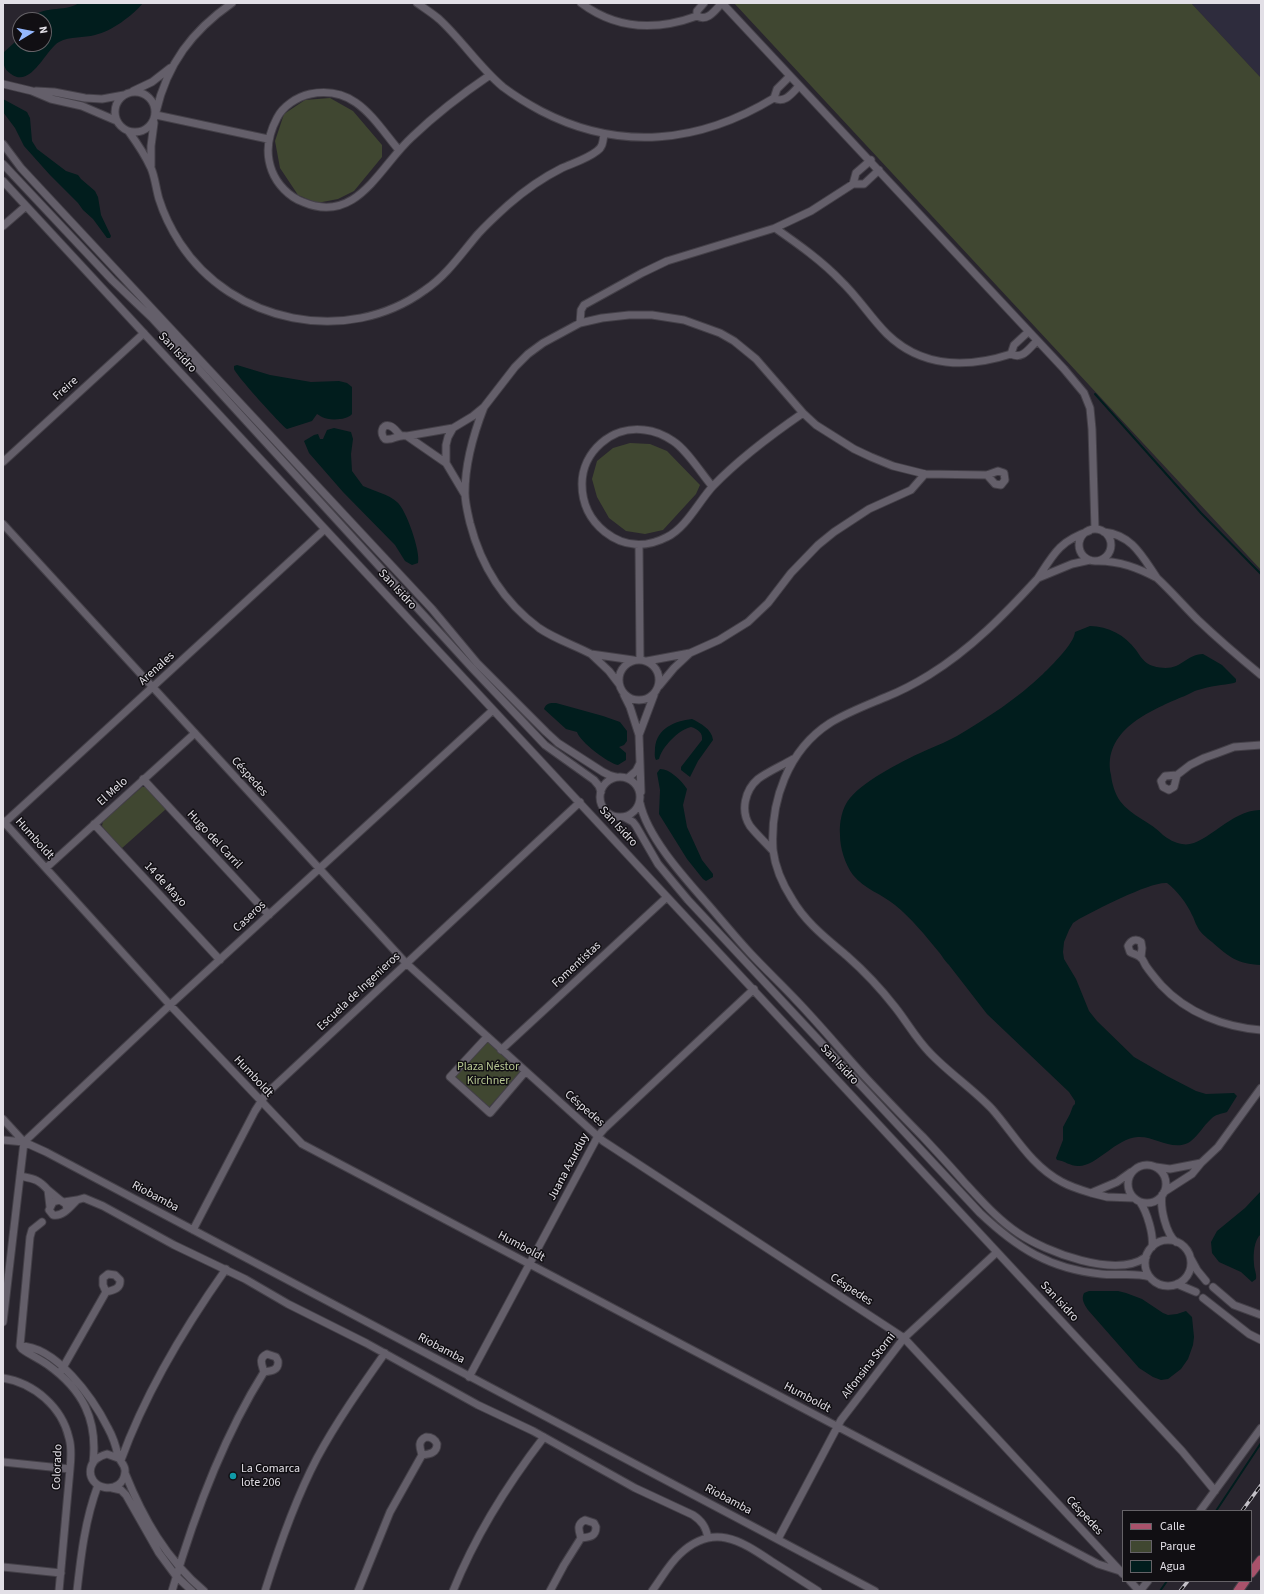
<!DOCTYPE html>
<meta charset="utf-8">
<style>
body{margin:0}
#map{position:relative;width:1264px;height:1594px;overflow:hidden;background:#29252e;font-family:"Source Sans 3",sans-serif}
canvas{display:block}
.frame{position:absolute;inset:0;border:4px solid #e2dfe6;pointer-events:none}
.legend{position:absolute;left:1122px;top:1510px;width:130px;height:72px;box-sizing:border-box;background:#110f13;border:1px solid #656267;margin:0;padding:5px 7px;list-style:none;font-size:12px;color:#e2dfe6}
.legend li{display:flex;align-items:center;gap:8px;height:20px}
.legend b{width:20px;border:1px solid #656267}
.north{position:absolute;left:12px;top:12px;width:40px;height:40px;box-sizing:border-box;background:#110f13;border:1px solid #656267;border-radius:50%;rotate:80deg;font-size:11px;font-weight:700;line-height:16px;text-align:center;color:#e2dfe6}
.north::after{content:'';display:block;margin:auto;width:14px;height:18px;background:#94b7fd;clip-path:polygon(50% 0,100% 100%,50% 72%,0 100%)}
</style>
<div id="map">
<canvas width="1264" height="1594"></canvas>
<div class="frame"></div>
<ul class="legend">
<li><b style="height:5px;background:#a9526b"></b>Calle</li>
<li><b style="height:11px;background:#404731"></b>Parque</li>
<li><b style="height:11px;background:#011d1d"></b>Agua</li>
</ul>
<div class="north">N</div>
</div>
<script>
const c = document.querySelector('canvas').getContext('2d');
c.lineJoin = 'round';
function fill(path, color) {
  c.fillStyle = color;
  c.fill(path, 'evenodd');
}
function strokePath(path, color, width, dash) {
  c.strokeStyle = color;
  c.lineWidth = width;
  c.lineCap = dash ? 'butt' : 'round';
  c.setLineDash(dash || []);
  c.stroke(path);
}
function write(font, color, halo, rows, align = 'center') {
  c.font = font + ' "Source Sans 3",sans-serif';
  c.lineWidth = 3;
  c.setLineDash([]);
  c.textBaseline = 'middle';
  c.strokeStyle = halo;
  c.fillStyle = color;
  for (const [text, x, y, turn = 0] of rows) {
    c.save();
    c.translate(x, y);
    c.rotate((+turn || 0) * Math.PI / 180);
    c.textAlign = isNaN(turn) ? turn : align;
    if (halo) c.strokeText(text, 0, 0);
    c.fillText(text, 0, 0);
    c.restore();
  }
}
fill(new Path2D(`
 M1191,3H1261V78Z`), '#2e2c3d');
fill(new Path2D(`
 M734,3H1191L1261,78V570Z
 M330,98L353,111L382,145V157L354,191L338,199L317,203L298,195L280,168L275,141L284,114L305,100Z
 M630,443L650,444L667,451L700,485L696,494L663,530L645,534L626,531L609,518L597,497L592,479L597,461L613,448Z
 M142,787H146L166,809L121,849L102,826L103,821Z
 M487,1041L521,1072L489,1107L455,1076Z`), '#404731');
fill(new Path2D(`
 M79,3H143C132,16 112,31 95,35C84,38 70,36 59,42C46,49 31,89 11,74C3,69 3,62 3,53L15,42L20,33V44H44V20H29C43,4 63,13 79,3Z
 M3,99L27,112L30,118L32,141L37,149L66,171L78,175L81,179L95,191L98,197L101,215L111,236L110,238H107L93,219L83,210L78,203L50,175L24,146L15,128L3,112Z
 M237,365L270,375L311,382L339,381L347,383L352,387V414C348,420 329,421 322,417C320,416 319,415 317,414L312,421L287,429C281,425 235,374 234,369C234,368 234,367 234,366Z
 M334,428L351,432L353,439L351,454L352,471L363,486C374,491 388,494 397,502C406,509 421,552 418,563L412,565L405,561L395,545L343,492L309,453L304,441L314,435L318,434L320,439H323L327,430Z
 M1090,626C1108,626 1125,635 1136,650C1140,656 1145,664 1153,666C1181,674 1183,655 1203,654L1222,665L1236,679V682L1234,683C1223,685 1210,686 1198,690C1193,691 1188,695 1182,697C1149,711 1102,731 1111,775C1112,784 1115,794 1120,801C1131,816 1151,822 1163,835C1168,839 1175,843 1182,844C1204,849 1230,809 1261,810V965C1237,964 1229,957 1212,942C1206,937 1200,933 1197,926C1195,923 1194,918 1192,915C1188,905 1176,889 1167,883C1151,881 1096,910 1079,919L1073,923L1069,930L1064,942L1063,952L1064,959L1076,979L1089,1011L1097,1021L1134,1057L1167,1076L1196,1091L1206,1094L1234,1093L1237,1096L1227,1112C1221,1114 1216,1114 1211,1119C1204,1125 1195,1140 1188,1143C1171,1151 1155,1136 1138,1137C1116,1138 1096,1167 1078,1166C1070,1166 1065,1161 1057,1160L1056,1158L1063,1140V1127L1070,1114L1073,1106L1075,1104V1101L1069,1092L987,1014L949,965C944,960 943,957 938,951C925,935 911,918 895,905C882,894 864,889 853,875C845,864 840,848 840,835C839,823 842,807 850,798C866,779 906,759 929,749C938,745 948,741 957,736C987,718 1017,699 1043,674C1051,666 1074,644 1075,632Z
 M556,703L603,716L620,722L627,731V741L624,745L619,747L626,753V760L618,765C608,763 580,742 577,732L566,729L544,709C546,703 550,703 556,703Z
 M692,719C700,723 712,729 713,740L698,761L690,777L681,770V767L702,740C703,733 698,729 691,727C678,730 662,747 659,759L656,760C654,756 655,753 655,748C657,728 675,721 692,719Z
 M660,769C670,769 681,780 687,789L683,805L687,827L702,860L713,874V877L706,881L703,879L687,859L659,814L660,790L657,773Z
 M1261,1191V1234C1254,1240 1253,1254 1254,1264C1254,1269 1257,1274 1256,1279L1252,1282L1241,1272L1219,1262L1212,1253L1211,1242L1217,1231L1245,1208Z
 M1089,1291H1118L1126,1293L1142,1299L1163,1313L1168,1315L1177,1314L1186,1311L1192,1317L1194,1337L1193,1345L1188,1359L1181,1369L1168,1379L1161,1380L1153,1377L1139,1368L1088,1310C1084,1304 1081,1299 1084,1293Z`), '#011d1d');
strokePath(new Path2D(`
 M1095,394L1201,513L1261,574
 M1216,1511L1261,1443
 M1160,1591L1167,1581`), '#011d1d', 2);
const minor = new Path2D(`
 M417,3C424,8 432,13 439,19C462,40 479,67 503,87C515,96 528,104 541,111C620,152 700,143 774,98
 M581,3C617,30 656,31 697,16
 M704,3L697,11V16C708,22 715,10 722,3
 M722,3L1064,369L1084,393L1090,408L1092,429L1095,529
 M790,76L777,89L774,98C785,104 792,93 799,86
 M3,84L32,91L51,99L82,106L117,121
 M36,91L54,92L85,98L102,99L124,95
 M133,91L152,82L170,68
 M115 112a20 20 0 1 1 40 0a20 20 0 1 1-40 0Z
 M156,112C167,64 192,31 232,3
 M156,115L268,139
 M129,132C137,143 145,155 151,168C155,177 156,189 159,199C164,215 171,229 180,243C232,323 347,347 425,290C447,275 461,254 478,234C488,223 498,214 508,205C525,190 542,178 562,168C573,163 587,159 597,151C603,147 603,141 604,134
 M3,144L21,168L432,609L477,663L546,732L558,743L603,772L609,775L616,777
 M398,149C373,119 355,85 310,94C297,97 283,106 277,118C268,135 265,153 272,171C277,184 289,197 303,202C357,225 379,167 412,137C436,114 462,94 490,75
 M3,164L112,280L152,318L472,668L545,745L594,780L599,786L601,792
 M151,166V146L154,123
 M3,181L325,529L1182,1451L1215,1491
 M853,184L856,173L871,160
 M3,226L26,206
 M775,228C798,244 822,261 841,281C858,297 870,317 887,334C922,368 968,368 1011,354
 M580,323L581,310L584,305L642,273L667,261L775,228L811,211L853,184H864L879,170
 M1028,332L1014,345L1011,354C1023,360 1029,348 1037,341
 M484,407C473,435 465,463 465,493C465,503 468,514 470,523C481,566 504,602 539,628C555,639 574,645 591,654
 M400,435C397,432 394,427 390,426C381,423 380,435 385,439C394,441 396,434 407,436
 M3,462L144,333
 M446,463L407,436L453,428
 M712,486C701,473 687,450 673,441C664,435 655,431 645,430C612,425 582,452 582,484C582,503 590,520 605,532C624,547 646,548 667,537C686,528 699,501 713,486C740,458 771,435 803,413
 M465,495L446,463V445L448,437L453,428L473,416L484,407L515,367L528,354L543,343L580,323L602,318L629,315H652L684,320L720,333L734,341L756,359L803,413L816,425L854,449L871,457L893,466L925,474L987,475L998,471L1004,473L1005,480L1001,485L995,484L987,475
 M3,524L406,963L603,1141L904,1338L1123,1574
 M1079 545a16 16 0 1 1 32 0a16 16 0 1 1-32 0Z
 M1089,531C1060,541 1054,553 1038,578L1072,564L1090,560
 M639,545L640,659
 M1098,561C1120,561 1138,568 1157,578C1142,556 1132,535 1104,532
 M1038,578C1005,614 971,649 929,675C916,683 901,691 886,697C867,705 848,712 830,723C788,750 770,801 773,850C775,866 783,885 792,899C806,923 826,938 847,956C864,971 881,989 895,1007C907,1022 916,1039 930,1053C949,1073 973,1089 992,1109C1014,1134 1031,1166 1062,1182C1071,1187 1081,1190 1091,1193
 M1157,578C1171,591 1184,606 1198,620C1218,639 1239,657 1261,675
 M690,653L719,640L748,622L768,603L791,573L818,545L834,532L869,509L911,490L925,474
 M619 680a20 20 0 1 1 40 0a20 20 0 1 1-40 0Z
 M647,661L690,653L674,668L659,686
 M619,684L609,671L591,654L633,660
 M624,695L630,707L639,735L654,695
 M639,735L640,763
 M1177,775L1174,787L1169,790L1163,787L1161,781L1165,776L1177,775L1190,765L1204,758L1218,753L1234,747L1261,745
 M600 797a20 20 0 1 1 40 0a20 20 0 1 1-40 0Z
 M628,778L636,771L640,763L641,792
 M143,779L269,915
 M640,803C647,836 682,875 704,900C720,918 735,937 751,954C766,970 782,985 796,1000C821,1026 844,1054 868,1080C886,1099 904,1118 923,1137C937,1152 951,1167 964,1182C981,1200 997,1219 1018,1233C1046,1252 1116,1279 1146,1257
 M624,817L633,822L636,826L658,864L688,900L980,1213C1017,1248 1050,1269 1101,1274C1118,1276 1134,1272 1150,1277
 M3,821L170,1005L302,1144L1098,1564L1120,1571
 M3,824L325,529
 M94,824L220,960
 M773,851C766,843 757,835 750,826C740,811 745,790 758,779C767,772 783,765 793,759
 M46,868L195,733
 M1141,957L1142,948L1141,942C1136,938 1131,940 1128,946L1130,952C1133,954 1139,955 1141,958C1143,959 1144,963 1146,966C1150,972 1156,979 1161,985C1187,1013 1224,1027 1261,1030
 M487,1037L450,1077L490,1113L525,1072
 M501,1050L667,897
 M3,1119L24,1142L46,1152L875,1591
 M3,1140L24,1142
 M24,1142L170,1005L493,710
 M1201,1163L1218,1147L1261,1088
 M1128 1184a19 19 0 1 1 38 0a19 19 0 1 1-38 0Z
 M1156,1167L1170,1169L1201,1163L1192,1174L1164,1192
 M1131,1172L1117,1182L1091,1193L1107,1197L1134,1198
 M20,1176C34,1179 38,1179 48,1190
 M1162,1195C1160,1208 1166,1234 1176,1242
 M77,1200L84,1198L103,1206L174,1245L245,1279L288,1304L366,1343L478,1405L533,1431L635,1488L693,1515C702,1521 706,1527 708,1538
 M64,1202L77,1200C71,1206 63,1217 53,1215L49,1210L53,1202L60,1200L66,1204L67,1209
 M1140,1202C1147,1212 1154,1235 1152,1247
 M50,1207L48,1190L60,1200
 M42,1222L32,1230L30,1237L20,1346L22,1349C30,1355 40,1359 48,1365C83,1390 98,1420 93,1463
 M193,1230L255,1111L266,1094L580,802
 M1145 1263a23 23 0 1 1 46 0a23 23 0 1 1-46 0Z
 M1191,1259L1197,1270L1206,1281
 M1177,1284L1196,1292
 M1213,1287L1234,1305L1261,1315
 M1203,1298L1249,1334L1261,1340
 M3,1322L24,1142
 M20,1346C56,1346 93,1398 108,1428C113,1437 116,1446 118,1456C120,1462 126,1465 125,1472C123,1497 85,1490 91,1467C93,1459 100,1456 107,1454L118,1458
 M61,1371L106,1292C113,1290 121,1289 120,1280L115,1275L108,1274L103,1278V1285L106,1292
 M469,1377L598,1136L604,1129L754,989
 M3,1378C34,1383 62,1407 69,1438C72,1448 71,1459 70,1469L59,1591
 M121,1460C145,1394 185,1327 226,1269
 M3,1462L70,1469
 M125,1473C143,1518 166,1559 204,1591
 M112,1488L121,1490L126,1495L159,1553L176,1576L192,1591
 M1200,1511L1261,1428
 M778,1539L841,1420L904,1338L997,1252
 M3,1567L61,1573
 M1130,1581L1139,1591
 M77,1591C81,1555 85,1520 98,1485
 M172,1591C194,1515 222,1439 264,1372C272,1371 279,1370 278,1361L276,1357L267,1354C258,1358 262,1365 264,1372
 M265,1591C279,1546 295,1500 317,1458C337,1421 361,1387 385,1353
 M358,1591L390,1512L422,1455C430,1454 437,1453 437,1444C435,1439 431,1437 426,1437C417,1441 420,1448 422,1455
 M453,1591C476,1534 507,1485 544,1437
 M550,1591L564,1565L581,1538C589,1537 596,1537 596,1527L594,1523L585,1520C576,1524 579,1531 581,1538
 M652,1591C661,1579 669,1564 680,1554C713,1523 740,1540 771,1561C787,1571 802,1581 818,1591
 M1140,1591L1148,1581`);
const major = new Path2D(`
 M1251,1573L1261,1560
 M1238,1591L1245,1581`);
strokePath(minor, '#444048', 9);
strokePath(major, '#444048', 11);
strokePath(minor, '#645f6a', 7);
strokePath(major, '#a9526b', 9);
const rail = new Path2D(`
 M1242,1511L1261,1485
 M1180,1591L1188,1581`);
strokePath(rail, '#c3c0c7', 3.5);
strokePath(rail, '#110f13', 2, [6]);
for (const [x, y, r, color] of [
 [233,1476,4,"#0f9aa8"]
]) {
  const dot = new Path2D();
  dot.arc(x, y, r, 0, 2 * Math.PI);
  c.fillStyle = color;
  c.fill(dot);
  strokePath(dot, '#110f13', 1.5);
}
write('12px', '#e2dfe6', '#110f13', [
 ["San Isidro",177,353,47],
 ["Freire",66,389,-42],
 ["San Isidro",397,590,47],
 ["Arenales",157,669,-42],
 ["Céspedes",249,777,48],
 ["El Melo",113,792,-42],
 ["San Isidro",618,827,47],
 ["Humboldt",34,839,48],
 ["Hugo del Carril",214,840,47],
 ["14 de Mayo",165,885,47],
 ["Caseros",250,917,-43],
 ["Fomentistas",577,965,-43],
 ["Escuela de Ingenieros",359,992,-43],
 ["San Isidro",839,1065,47],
 ["Humboldt",253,1077,47],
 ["Céspedes",584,1109,41],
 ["Juana Azurduy",569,1167,-62],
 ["Riobamba",155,1197,28],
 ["Humboldt",521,1247,28],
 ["Céspedes",851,1290,33],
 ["San Isidro",1059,1302,47],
 ["Riobamba",441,1349,28],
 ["Alfonsina Storni",869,1366,-52],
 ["Humboldt",807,1398,28],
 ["Colorado",58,1467,-88],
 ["Riobamba",728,1500,28],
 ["Céspedes",1084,1516,47]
]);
write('12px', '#b6c691', '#110f13', [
 ["Plaza Néstor",488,1067],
 ["Kirchner",488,1081]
]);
write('12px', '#e2dfe6', '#110f13', [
 ["La Comarca",241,1469],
 ["lote 206",241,1483]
], 'left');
</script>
